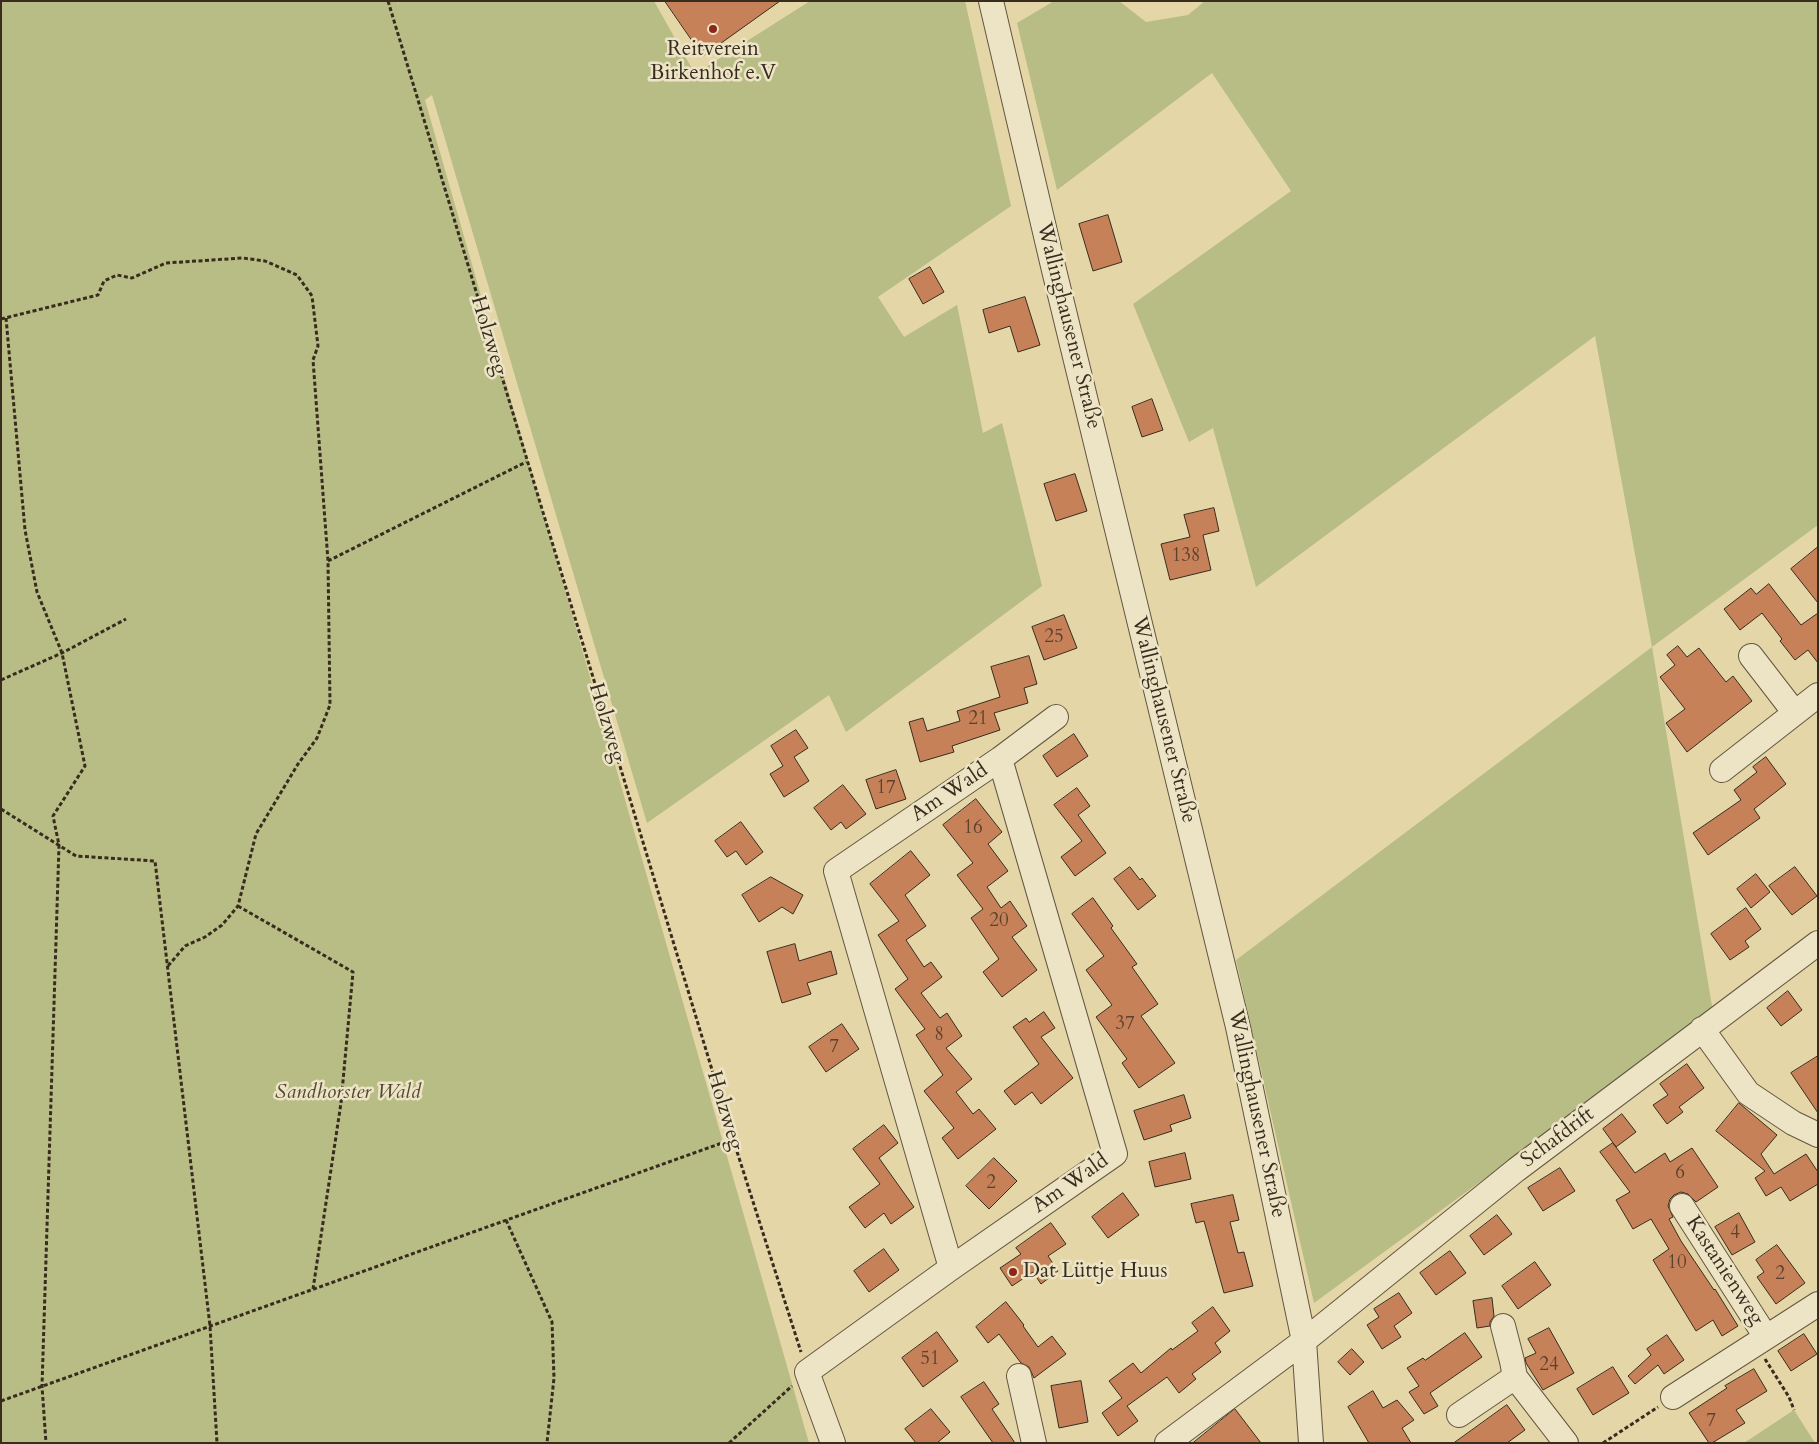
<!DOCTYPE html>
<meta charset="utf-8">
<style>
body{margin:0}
#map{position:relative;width:1819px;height:1444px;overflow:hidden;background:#e4d6a7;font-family:Cardo,serif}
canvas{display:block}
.frame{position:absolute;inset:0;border:2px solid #382c1f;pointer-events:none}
</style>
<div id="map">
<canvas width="1819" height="1444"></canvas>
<div class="frame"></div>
</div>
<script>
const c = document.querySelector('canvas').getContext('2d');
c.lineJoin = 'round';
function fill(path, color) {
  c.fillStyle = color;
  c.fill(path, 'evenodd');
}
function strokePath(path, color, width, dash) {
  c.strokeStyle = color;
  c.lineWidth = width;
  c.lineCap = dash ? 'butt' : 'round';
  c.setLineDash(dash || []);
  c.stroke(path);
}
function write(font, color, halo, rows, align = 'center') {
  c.font = font + ' Cardo,serif';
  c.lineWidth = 5;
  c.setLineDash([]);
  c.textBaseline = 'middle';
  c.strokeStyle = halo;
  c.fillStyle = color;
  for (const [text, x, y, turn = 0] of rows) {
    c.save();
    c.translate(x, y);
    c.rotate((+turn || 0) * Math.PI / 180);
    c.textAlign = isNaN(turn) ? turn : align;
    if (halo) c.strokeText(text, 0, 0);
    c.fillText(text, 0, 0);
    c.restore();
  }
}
fill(new Path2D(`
 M1,1H397L399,6L398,1H654L695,74L810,1H965L1011,206L878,297L904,337L957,305L983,433L1002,423L1042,586L846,732L829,695L647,823L432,95L425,100L809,1443H1Z
 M1054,1H1119L1146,22L1188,15L1205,1H1818V525L1652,647L1713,1012L1314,1303L1236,960L1652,647L1595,336L1256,587L1213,428L1189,442L1133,304L1291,191L1212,73L1057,190L1017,23Z
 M1794,1410L1815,1443H1744Z`), '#b7bd84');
const building = new Path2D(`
 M665,1H780L703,56Z
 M1108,215L1122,262L1093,271L1079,224Z
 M930,267L944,292L923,304L909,279Z
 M1025,297L1040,345L1018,352L1010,326L989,333L983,310Z
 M1152,399L1163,430L1142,437L1132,407Z
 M1075,474L1087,511L1056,521L1044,484Z
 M1214,508L1219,531L1203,535L1211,570L1170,580L1161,544L1190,537L1184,515Z
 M1818,547V603L1791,569Z
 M1769,584L1801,625L1818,613V663L1808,650L1795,660L1780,641L1782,639L1762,613L1740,630L1724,609L1751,588L1756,594Z
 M1064,615L1077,648L1044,660L1032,627Z
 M1678,646L1687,657L1699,648L1726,682L1733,676L1752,701L1687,752L1666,723L1685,709L1660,677L1675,665L1667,655Z
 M1029,656L1037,684L1024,688L1028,703L994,713L1000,730L952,746L954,752L920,762L909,722L923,718L927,731L960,721L957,711L1000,697L991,667Z
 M796,730L808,748L794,757L809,781L784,797L770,774L783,766L771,746Z
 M1074,734L1088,756L1057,777L1043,756Z
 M1766,757L1786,784L1754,809L1760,818L1708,855L1693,833L1741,800L1734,790L1757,772L1753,767Z
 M896,770L906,799L876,809L866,780Z
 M843,785L866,814L846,829L841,822L831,830L814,808Z
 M1077,788L1090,806L1078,815L1106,853L1075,876L1061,857L1082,841L1054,805Z
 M976,799L1002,832L988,844L1008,871L987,887L1001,908L1010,901L1027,926L1012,937L1037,970L1002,997L983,972L999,959L971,918L983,909L957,875L973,863L943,825Z
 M741,822L763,852L746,865L736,851L727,857L715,841Z
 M911,851L930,875L905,895L926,926L906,940L924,967L931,962L942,977L921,993L940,1018L947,1013L962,1036L946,1048L972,1079L956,1092L973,1114L979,1109L996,1129L958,1159L942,1138L954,1128L924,1091L943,1075L916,1035L925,1029L895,989L908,979L878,935L899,921L870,884Z
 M1130,867L1140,880L1142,878L1156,896L1138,910L1114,879Z
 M1795,867L1817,896L1792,915L1769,886Z
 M1756,874L1770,892L1751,908L1737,889Z
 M771,877L803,895L793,914L782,907L759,922L742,895Z
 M1093,898L1113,926L1111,928L1137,964L1132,967L1158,1004L1141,1016L1175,1063L1139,1088L1122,1063L1127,1059L1096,1017L1112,1005L1086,970L1104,956L1072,914Z
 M1746,908L1761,929L1745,941L1749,947L1730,960L1711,934Z
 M795,944L799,961L831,951L837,974L807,983L811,994L782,1003L767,952Z
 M1788,991L1802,1010L1781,1026L1767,1008Z
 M1044,1012L1055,1028L1041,1037L1073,1078L1041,1104L1032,1092L1015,1105L1004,1091L1039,1064L1013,1027L1026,1018L1029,1022Z
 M842,1024L859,1049L826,1072L809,1047Z
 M1818,1056V1113L1791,1073Z
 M1687,1064L1704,1088L1679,1107L1683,1112L1667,1124L1653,1105L1668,1095L1660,1084Z
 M1184,1095L1191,1118L1170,1125L1172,1131L1144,1140L1134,1111Z
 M1739,1103L1777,1135L1761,1154L1774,1174L1806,1154L1818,1172V1184L1790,1201L1781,1187L1766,1196L1755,1178L1765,1171L1716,1131Z
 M1622,1114L1636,1132L1616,1147L1603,1129Z
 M884,1125L898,1143L879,1158L914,1207L891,1224L884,1213L865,1228L849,1207L880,1184L853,1149Z
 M1613,1143L1635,1173L1665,1153L1670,1162L1692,1148L1718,1187L1696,1202L1688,1194L1681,1192L1674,1195L1670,1199L1668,1206L1673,1217L1669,1219L1681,1241L1714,1290L1715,1289L1738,1326L1722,1336L1713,1320L1696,1331L1653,1260L1669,1249L1651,1219L1633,1229L1616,1200L1630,1192L1600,1152Z
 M1185,1153L1191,1179L1155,1187L1149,1162Z
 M994,1158L1017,1181L989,1209L966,1186Z
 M1560,1168L1575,1191L1543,1211L1528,1188Z
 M1123,1193L1139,1215L1108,1238L1092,1217Z
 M1233,1195L1239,1220L1230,1222L1238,1253L1244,1252L1253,1286L1224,1293L1204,1221L1196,1223L1191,1204Z
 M1739,1213L1755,1242L1732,1255L1715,1227Z
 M1497,1215L1512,1234L1484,1255L1470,1236Z
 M1051,1223L1066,1244L1048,1256L1058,1271L1041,1284L1033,1272L1012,1286L1000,1268L1021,1254L1016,1248Z
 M1777,1245L1805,1283L1776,1304L1757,1277L1764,1272L1756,1260Z
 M884,1249L899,1270L869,1292L854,1271Z
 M1450,1251L1466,1273L1436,1295L1420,1273Z
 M1535,1262L1551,1285L1518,1309L1502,1286Z
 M1399,1293L1412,1313L1394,1326L1401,1337L1382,1349L1367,1325L1379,1317L1374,1309Z
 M1492,1298L1494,1316L1490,1322V1326L1477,1328L1473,1301Z
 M1006,1302L1024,1325L1023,1326L1038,1347L1052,1336L1066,1354L1034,1378L1029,1367L1021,1363L999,1334L988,1343L976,1327Z
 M1213,1307L1230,1331L1215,1343L1221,1352L1192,1374L1196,1379L1179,1393L1167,1377L1127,1406L1138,1421L1118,1436L1102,1413L1122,1398L1109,1381L1133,1363L1141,1373L1171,1348L1172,1350L1198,1331L1192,1323Z
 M1549,1328L1574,1373L1543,1390L1526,1363L1525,1358L1536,1353L1528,1339Z
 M937,1332L958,1361L923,1387L902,1358Z
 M1465,1333L1482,1357L1430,1393L1438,1406L1424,1414L1409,1392L1419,1386L1407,1368L1423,1358L1425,1360Z
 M1804,1334L1817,1354L1791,1371L1778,1351Z
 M1667,1335L1684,1360L1664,1374L1658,1365L1635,1384L1628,1376L1651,1355L1647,1349Z
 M1352,1349L1364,1362L1350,1375L1338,1362Z
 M1613,1367L1629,1393L1593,1415L1577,1389Z
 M1754,1369L1767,1391L1736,1410L1745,1423L1712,1443H1709L1689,1413L1727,1388L1725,1386Z
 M1081,1381L1088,1422L1059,1428L1051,1386Z
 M984,1382L999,1404L992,1409L1015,1443H993L961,1397Z
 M1373,1391L1383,1408L1397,1400L1414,1420L1402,1428L1411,1443H1369L1348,1407Z
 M1507,1405L1525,1430L1507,1443H1454Z
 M931,1409L950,1432L937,1443H916L905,1429Z
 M1235,1409L1261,1443H1193Z`);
fill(building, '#c68159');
strokePath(building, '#382c1f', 1);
const minor = new Path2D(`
 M991,1L1053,266L1238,1027L1304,1341L1311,1443
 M1751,656L1795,713
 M1000,759L1056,717
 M1722,770L1818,695
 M1702,1029L1748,1093L1793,1123L1818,1135
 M1682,1206L1766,1337
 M1503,1326L1512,1361L1515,1377
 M1019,1376L1034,1443
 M1673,1397L1818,1304
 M1459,1415L1515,1377L1566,1443
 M833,1443L807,1372L951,1268L1115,1154L1000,759L836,871L951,1268
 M1167,1443L1304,1341L1516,1170L1818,943`);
strokePath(minor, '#635641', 26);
strokePath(new Path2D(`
 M388,1L733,1139L801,1352
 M6,318L25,530L37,592L62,653L85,766L53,816L59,845L42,1386L46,1443
 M1,319L98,295L104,281L117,275L132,278L166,263L243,258L265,261L297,275L312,296L318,346L313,360L328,561L330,705L317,738L298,764L256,834L238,906L222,925L205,937L185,946L168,966
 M328,561L526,462
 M1,680L62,653L126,619
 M1,809L76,856L155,861L210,1326L217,1443
 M238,906L353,972L341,1103L313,1289
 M506,1220L552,1322L554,1378L547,1443
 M1765,1359L1789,1397L1794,1410
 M1,1401L733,1139
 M729,1443L792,1386
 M1603,1443L1658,1407`), '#382c1f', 3, [4, 2.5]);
strokePath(minor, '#ede4c6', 24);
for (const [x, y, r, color] of [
 [713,29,5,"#8f2418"],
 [1013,1272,5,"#8f2418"]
]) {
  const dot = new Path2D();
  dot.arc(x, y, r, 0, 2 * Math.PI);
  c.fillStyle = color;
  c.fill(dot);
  strokePath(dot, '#ede4c6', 2);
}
write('19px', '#5c412e', null, [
 ["138",1186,557],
 ["25",1054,638],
 ["21",978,720],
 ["17",886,789],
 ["16",973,829],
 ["20",999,922],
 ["37",1125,1025],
 ["8",939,1036],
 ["7",834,1048],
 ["6",1680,1174],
 ["2",991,1184],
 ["4",1735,1234],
 ["10",1677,1264],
 ["2",1780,1275],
 ["51",930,1360],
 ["24",1549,1366],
 ["7",1711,1422]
]);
write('21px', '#382c1f', '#ede4c6', [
 ["Reitverein",713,50],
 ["Birkenhof e.V",713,74],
 ["Dat Lüttje Huus",1023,1272,"left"]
]);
write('21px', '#382c1f', '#ede4c6', [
 ["Wallinghausener Straße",1068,326,76],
 ["Holzweg",488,336,73],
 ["Wallinghausener Straße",1163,720,76],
 ["Holzweg",606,723,73],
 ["Am Wald",950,793,-34],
 ["Holzweg",724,1111,73],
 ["Wallinghausener Straße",1256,1114,78],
 ["Schafdrift",1558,1138,-37],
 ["Am Wald",1071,1184,-35],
 ["Kastanienweg",1724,1271,57]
]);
write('italic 21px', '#514933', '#ede4c6', [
 ["Sandhorster Wald",348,1093]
]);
</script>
